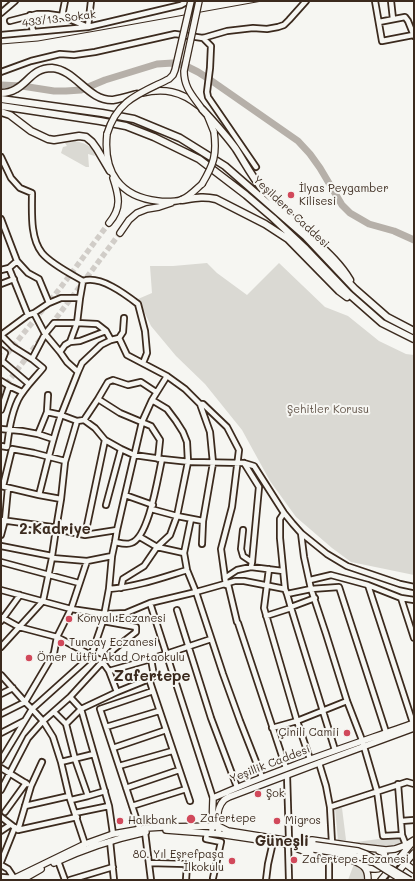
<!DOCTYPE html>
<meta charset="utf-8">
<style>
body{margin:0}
#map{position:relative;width:415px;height:881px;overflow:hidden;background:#f6f6f2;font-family:Mali,sans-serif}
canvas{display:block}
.frame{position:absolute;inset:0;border:2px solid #3b2a1e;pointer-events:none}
</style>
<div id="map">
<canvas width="415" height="881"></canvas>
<div class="frame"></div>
</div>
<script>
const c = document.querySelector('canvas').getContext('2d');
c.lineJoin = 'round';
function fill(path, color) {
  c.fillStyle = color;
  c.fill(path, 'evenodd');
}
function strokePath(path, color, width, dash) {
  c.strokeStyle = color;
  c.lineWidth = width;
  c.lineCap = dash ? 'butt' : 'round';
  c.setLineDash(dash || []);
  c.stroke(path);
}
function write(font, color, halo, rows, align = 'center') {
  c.font = font + ' Mali,sans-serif';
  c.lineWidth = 4;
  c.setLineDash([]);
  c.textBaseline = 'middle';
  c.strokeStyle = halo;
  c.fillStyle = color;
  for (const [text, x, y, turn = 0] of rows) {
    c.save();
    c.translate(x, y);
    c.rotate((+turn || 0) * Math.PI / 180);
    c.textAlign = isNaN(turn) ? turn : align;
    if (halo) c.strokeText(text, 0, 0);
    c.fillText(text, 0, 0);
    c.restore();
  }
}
fill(new Path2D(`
 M75,141C84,143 93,145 95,156L88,154L89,167H86L61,153L63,147L67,146L65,143Z
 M207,263L217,273L247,295L279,263L325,307L348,316L379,341L406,354L414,355V575L351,562L332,548L296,517L270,481L242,430L205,384L176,356L151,326L138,299L152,293L150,266H173Z
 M335,808H342L346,840L338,841Z
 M401,836L402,844L383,847L349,845V843Z
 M354,864L364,869L366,879L365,880H348Z`), '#dad9d3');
strokePath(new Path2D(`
 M1,85L22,86L54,91H66L81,90L105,80L157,64L173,63L186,66L198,72L209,79L298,141L310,154L320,168L342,205L350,213L369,224L394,231L414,240`), '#b6b0a9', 7);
strokePath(new Path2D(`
 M51,325L120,233
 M2,360L61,287L109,223
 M1,391L43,336`), '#d1cdc8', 5.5, [5.5, 3]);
const minor = new Path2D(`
 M375,1L382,41L413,35
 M391,1L393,19
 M1,13L15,1
 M30,15L33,32
 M62,16L65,1
 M10,21L37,14H48L62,16L88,27L91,1
 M379,22L405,17L408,21L414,36
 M1,35L88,27L181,5L188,1
 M203,38L211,46L210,68L207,92L208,97L256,167
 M1,72L31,61L60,54L74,55L95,52L175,34L203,38L227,31L253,28L267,29L278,27L284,25L289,20L306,1
 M1,157L11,178L20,188L32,193C32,212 30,238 42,253C51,264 71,274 83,281C100,275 125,294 138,304L145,331L147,353L143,363
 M1,219L17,261L9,268L28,315
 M17,261L28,273L39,279L49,303
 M1,270L9,268
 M1,284L14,279
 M80,298L83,281
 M34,313L45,334L60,352L67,362L78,372L61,415L47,412L48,395
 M1,335L28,315L34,313L49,303L61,298H80L77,323H54L45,334L32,359L43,368C35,378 24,388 18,400C11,415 9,431 7,447L1,446
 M1,335L13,347L32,359
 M119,338L123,332L124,318
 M70,342L80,341L106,331L111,340
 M1,350L5,353L1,363
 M60,352L65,345L70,342L77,323L97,324L106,331
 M2,361L29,384
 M78,372L82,363L101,345L111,340L119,338L127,355L167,376L185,389L200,404H203L227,427L239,450L232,507L221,549L226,585
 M1,381L9,386L1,410
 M9,386L22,392
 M98,399L120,413L151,426L160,440L158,459
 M200,404L210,432L213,463L203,521L202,544
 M84,420L95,428L105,440L121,449L134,455L162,459L190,462L244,463L254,466L284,513L293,524L301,533L327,554L347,566L400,584L414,587
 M1,429L22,431L38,434L47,412
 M38,434L53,439
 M244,463L259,487L252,562L251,567
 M1,486L39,495L61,499L65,462L77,421L84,420L98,399L108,382L113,380L128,385L141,382L156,392
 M3,486L12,449L34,453L65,461
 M39,495C46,468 52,441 61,415L77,421
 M125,495L153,505
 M61,499L56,529L85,535L117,530
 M106,505L121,449
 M151,509L177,516L203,521
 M284,513L280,519V538L285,589
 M191,519L184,553L187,570L196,592L223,674L240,721L262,777
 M1,520L52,527L56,529L52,556V558L87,561L112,556
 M243,530L241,549L243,556L252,562
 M301,533L304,557L311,589L326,634L347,701L362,740L377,791L383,836L402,835
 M1,535L5,520L8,488
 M85,535L105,440
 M140,537L157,547L184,553
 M115,542C120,543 127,545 131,543C149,538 158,476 162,459
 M1,546L52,556
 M1,562L79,583
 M269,569L264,608L297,721L310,759
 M225,578L237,570L251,567L283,571
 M310,580L331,575L368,585L401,598L414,600
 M228,584L237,622L238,623L286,768
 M368,585L413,723
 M121,588L123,579L144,566L157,547L170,535L177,516L188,462L187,442L183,432L176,421L167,409L152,400
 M109,589C136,587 161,578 187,570
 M1,590L71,609L105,614L126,613L150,603L196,592L235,581H244L285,589L287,594L311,589L339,587L386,732
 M287,594L291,608L335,750
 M401,598L414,638
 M150,603L213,798
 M291,607L315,598
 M177,610L211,718L237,787
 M266,616L291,608
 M1,617L19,627L57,637L102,661L109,671L117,692
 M1,621L20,595
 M1,647L43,601L52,558
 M109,671L151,659L211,639
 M1,675L25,702L1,714
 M149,679L190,801
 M1,694L13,688
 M70,697L81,709L109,806L113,834
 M54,712L66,724L75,759L88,796
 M66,724L81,709L117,692L149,679L154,676L151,659
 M106,727L159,711
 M272,728L297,721L347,701
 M1,733L24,721
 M113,748L166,730
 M1,760L32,709L25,702L54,653L57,637L71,609L87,561
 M61,762L94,754
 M319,763L326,786L330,807L332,843
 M119,766L172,751
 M1,768L27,784
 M287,775L289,840
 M398,784L402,835L406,845
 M126,788L179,770
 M1,790L28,738L43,721L70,697L114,649L136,632V627L103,621
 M71,800L88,796L105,791
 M25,806L69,796
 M132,806L186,789
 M330,807L407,782L414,784
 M5,812L26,783
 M75,813L109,806
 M1,817L18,830L77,817
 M401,821L414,820
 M18,830L31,786L42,762
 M140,830L106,727L100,709L153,691
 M1,831L10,825
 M145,832L151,880
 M207,833L206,839L221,842L213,878
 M110,841L114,880
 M85,844L69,796L61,762L53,737L43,721L32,709L91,656L103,621L109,589L112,556L115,542L117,530L125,495L142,422L152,400L167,376
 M288,844L289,880
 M329,857V880
 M58,861L65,880
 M1,862L15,827
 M149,863L187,864L186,880
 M1,865L8,869L14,878V880
 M1,877L14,878
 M70,880L113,867
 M266,880L268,864L273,842`);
const major = new Path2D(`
 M142,93C164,88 181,91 199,106
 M208,117L214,132
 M107,134C103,172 120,197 158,201C164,202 178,202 183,199C190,196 196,189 202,184
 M109,223C122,208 119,196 113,178
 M120,233L129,220L137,213L147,209L159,207L171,203
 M212,829L213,798C278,769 346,747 414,723
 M166,830L219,834L286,844L314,849
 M219,834C217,824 215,809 224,800C225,799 227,798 229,797L319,763L414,728
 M305,841L312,840L360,847L386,850L395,849L406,845L414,840
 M298,849C308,853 318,855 329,857C340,858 353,858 363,866C367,869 368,875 368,880
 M403,862L414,870
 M54,863C83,849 114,839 146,832
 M364,866C367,868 370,869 374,869C383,870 387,861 384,853L379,851
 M11,880L85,844L113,834L147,828L163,827L218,826L228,831L315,845
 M22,880L41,869
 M381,880L411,844
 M391,880L414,853`);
const highway = new Path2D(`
 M1,93C6,93 11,92 16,89C29,82 33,68 52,68C76,70 88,101 113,100C120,99 130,96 137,94
 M1,99L102,113L134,119L180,138L225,166L305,236L355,289L387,317L414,331
 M1,106L100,121L126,126L154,137L199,159L246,195L273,218L306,249L349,294L382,323L414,339
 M202,109C214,122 226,135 236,149C245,163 252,177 263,190C278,206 295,221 311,237C325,250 340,263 350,280
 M1,112L10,115L31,131L48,139L54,140L79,136L86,137L92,142L97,149L110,171
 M182,200C195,198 203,196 216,199L265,224L288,239L339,291L347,297`);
strokePath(minor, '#3b2a1e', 8);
strokePath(major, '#3b2a1e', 8);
strokePath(highway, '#3b2a1e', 9);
strokePath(minor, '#f6f6f2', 4.5);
strokePath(major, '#f6f6f2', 5.5);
strokePath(highway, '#f6f6f2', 6);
strokePath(new Path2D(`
 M1,44L38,41L101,30L262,1`), '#3b2a1e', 1);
const majorBridge = new Path2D(`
 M199,1L184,71C184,88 193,96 202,109
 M107,134C117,100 139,94 169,79L173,75L175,70L191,1
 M202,184C214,164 217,154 214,132
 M315,845L358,851L366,854L410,880
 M314,849L365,858L372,861L402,880`);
strokePath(majorBridge, '#3b2a1e', 8, []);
strokePath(majorBridge, '#f6f6f2', 5.5);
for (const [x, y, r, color] of [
 [291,195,4,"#d1495b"],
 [69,619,4,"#d1495b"],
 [61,643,4,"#d1495b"],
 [29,658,4,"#d1495b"],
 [347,733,4,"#d1495b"],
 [258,794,4,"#d1495b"],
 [191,819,5,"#d1495b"],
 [120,821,4,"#d1495b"],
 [277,821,4,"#d1495b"],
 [294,860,4,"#d1495b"],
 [232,861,4,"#d1495b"]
]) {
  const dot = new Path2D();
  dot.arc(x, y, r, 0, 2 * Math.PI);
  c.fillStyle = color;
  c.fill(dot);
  strokePath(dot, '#f6f6f2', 1.5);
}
write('11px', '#3b2a1e', '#f6f6f2', [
 ["433/13. Sokak",59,19,-7],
 ["Yeşildere Caddesi",291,212,43],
 ["Yeşillik Caddesi",270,764,-21]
]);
write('11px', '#3b2a1e', '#f6f6f2', [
 ["İlyas Peygamber",299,189],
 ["Kilisesi",299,202],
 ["Konyalı Eczanesi",77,619],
 ["Tuncay Eczanesi",69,643],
 ["Ömer Lütfü Akad Ortaokulu",37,658],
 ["Çinili Camii",339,733,"right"],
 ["Şok",266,794],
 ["Zafertepe",200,819],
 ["Halkbank",128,821],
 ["Migros",285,821],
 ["80. Yıl Eşrefpaşa",224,855,"right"],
 ["İlkokulu",224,868,"right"],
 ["Zafertepe Eczanesi",302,860]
], 'left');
write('11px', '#63564b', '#f6f6f2', [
 ["Şehitler Korusu",328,410]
]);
write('bold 15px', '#3b2a1e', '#f6f6f2', [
 ["2.Kadriye",55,529],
 ["Zafertepe",152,676],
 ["Güneşli",282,841]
]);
</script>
